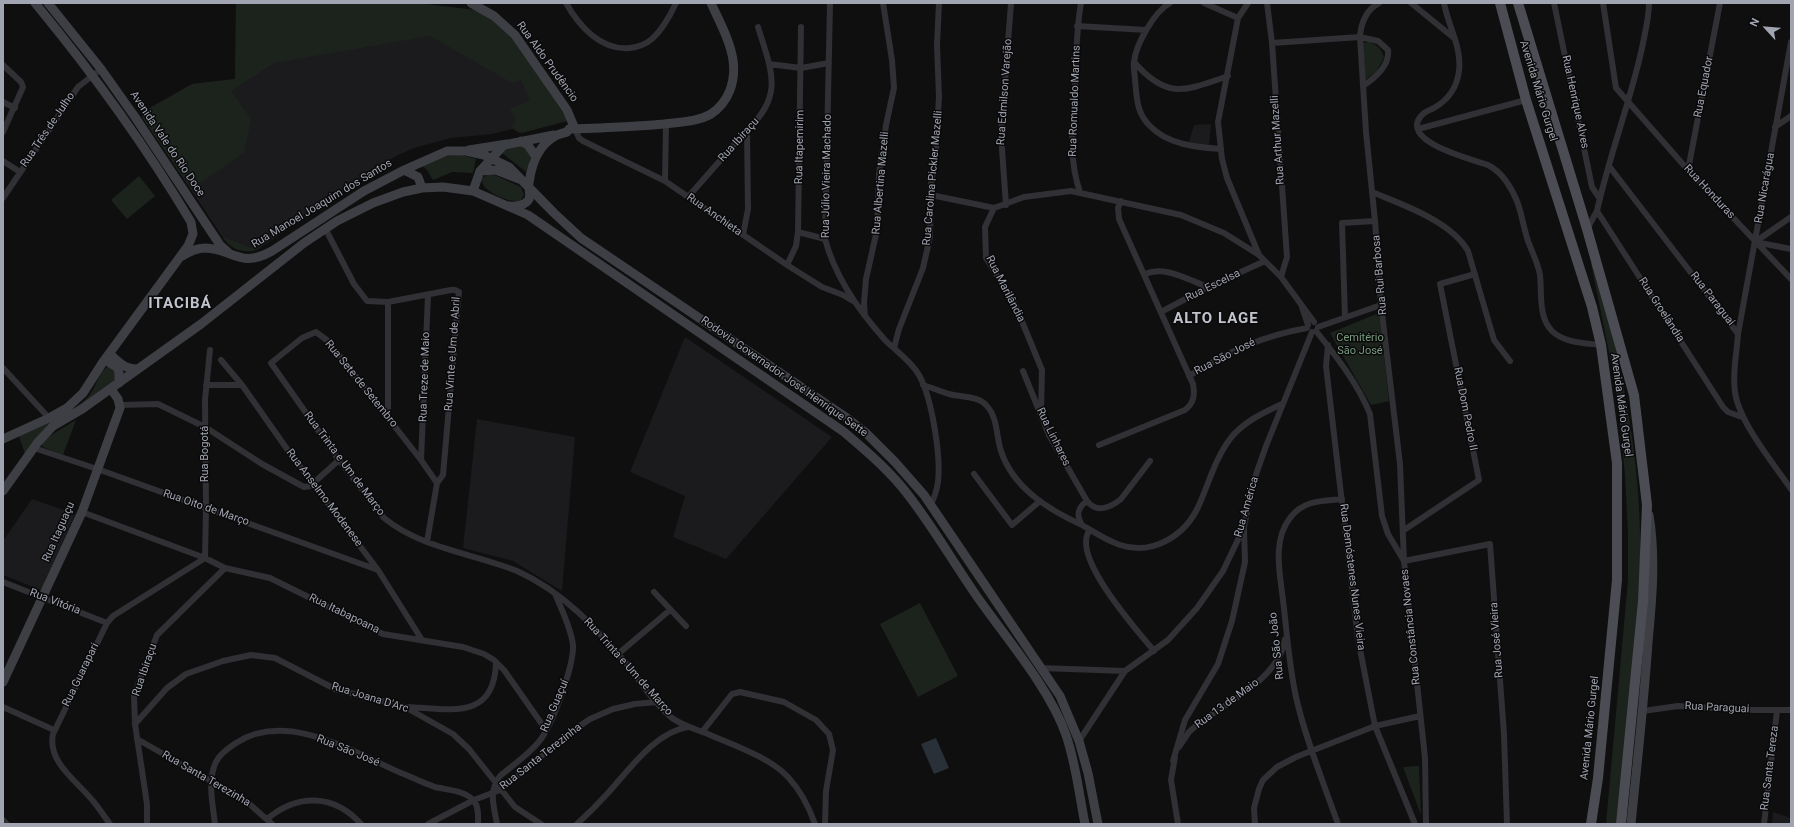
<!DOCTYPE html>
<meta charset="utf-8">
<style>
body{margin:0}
#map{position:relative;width:1794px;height:827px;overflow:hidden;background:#0f0f10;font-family:Roboto,sans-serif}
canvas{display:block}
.frame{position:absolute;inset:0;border:4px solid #a1a4b1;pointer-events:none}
.north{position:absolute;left:1746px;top:8px;width:40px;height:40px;-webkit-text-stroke:3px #0a0a0b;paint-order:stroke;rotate:296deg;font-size:11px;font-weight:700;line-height:16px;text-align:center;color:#a1a4b1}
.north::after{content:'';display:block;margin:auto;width:14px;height:18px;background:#a1a4b1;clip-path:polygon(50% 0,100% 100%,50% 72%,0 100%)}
</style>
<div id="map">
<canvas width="1794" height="827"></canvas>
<div class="frame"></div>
<div class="north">N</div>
</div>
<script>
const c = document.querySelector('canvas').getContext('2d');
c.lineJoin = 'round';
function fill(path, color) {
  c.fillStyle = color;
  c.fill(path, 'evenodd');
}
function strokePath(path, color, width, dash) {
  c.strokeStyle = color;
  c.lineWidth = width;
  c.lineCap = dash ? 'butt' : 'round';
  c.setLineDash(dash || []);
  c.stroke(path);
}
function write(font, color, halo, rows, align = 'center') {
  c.font = font + ' Roboto,sans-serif';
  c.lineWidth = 3;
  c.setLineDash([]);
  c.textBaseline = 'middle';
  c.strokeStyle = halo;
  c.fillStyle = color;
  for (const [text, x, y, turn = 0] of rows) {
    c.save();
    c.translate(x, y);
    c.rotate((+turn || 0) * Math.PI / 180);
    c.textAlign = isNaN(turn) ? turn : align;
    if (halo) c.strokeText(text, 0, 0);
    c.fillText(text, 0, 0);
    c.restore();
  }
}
fill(new Path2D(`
 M236,3H417L475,10L567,121L520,133L513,129L492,134L451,138L414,148L396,156L257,250L222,236L142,117L143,112L192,84L235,79Z
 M1211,124L1209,145L1189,142L1194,125Z
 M685,337L832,437L726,559L673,537L685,496L630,472Z
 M477,419L575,437L562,591L513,561L463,548Z
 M32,499L75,514L41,590L3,575V541Z
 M1773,812L1791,818V824H1772Z`), '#1b1b1d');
fill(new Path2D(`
 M236,3H417L475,10L487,15L507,29L566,117L567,121L522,133L516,131L512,127L516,119L510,109L530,100L521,80L512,83L430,36L274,63L231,91L251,119L244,153L191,189L142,117L143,112L192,84L235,79Z
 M1369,42C1377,45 1382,49 1384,58L1376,72L1365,80L1363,43Z
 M523,144L531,157L526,172L502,153L506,148Z
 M462,155L476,159L473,173L452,172L433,180L427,170L422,166L447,156Z
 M492,174L521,187L524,195L521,200C509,207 461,179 492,174Z
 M139,176L155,196L127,219L111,200Z
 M222,236L257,250C242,254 230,249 222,236Z
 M1596,261C1617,352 1639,442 1640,535C1641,578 1637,621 1633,665C1629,718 1624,771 1620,824H1606L1628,580V533L1625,475L1618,404L1612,367L1591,263Z
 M1379,313L1389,401L1371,405L1330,333Z
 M107,367H112L117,375L114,381L25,454L19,436C41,425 69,416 87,398C96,389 98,373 107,367Z
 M76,420L63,455L43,447L41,444L43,440Z
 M920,603L958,676L918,697L880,624Z
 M1419,766L1421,815L1403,767Z`), '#1c231d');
fill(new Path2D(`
 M936,738L949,768L934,774L921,744Z`), '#293038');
strokePath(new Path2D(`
 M566,3C579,26 601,51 630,48C638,47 646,44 652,39C663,29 670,16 676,3
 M830,3L825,239C835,277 859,311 885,340C896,351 911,361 919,375C932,398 941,456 938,482C937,490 934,498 931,505
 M1170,3C1154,12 1136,44 1134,62C1133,68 1135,75 1135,80C1137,98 1136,112 1150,126C1168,145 1196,147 1221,149
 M1204,3L1238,18
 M1248,3L1238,18L1218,122L1222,159L1227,178L1259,255
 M1267,3L1272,43L1287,257L1281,277
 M1379,3C1366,10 1361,23 1360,37L1366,132L1375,221L1381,305L1400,464L1404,561L1490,544L1504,734L1507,824
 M1411,3L1454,38
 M1444,3C1448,26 1462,47 1459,71C1457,87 1448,100 1434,108C1430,110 1424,112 1421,116C1399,142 1474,160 1488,165C1496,169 1501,174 1506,181C1522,204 1520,216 1528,241C1532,252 1538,263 1540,275C1542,293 1538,317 1552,331C1564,343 1585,343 1601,345
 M1554,3L1592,187L1600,199
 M1603,3L1616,88L1688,170L1791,279
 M1077,26L1146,30
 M1791,42L1738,334C1737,352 1732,373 1735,392C1739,422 1773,463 1791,489
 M1272,43L1360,37L1378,41L1388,50C1390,66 1375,78 1363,86
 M1134,62C1167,100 1185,91 1228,76
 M769,64L801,68L829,63
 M3,65L21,82L23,87L3,132
 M3,102L15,108
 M1775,127L1791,116
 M575,129L579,138L583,141L665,181L787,265L822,287L843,295L853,301
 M1418,129L1526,100
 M3,161L20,172
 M1609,166L1738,334
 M1688,170L1720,3
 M665,181L666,123
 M1080,192C1068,159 1073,123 1075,89C1076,60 1076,31 1081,3
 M1372,192C1403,205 1451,221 1468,251L1494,340L1510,361
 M931,195L994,208L1024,197L1071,191L1181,215L1224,233L1259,255L1281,277L1314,322
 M688,197L747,130C785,95 771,70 758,27
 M3,198L78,87L101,69
 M1006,205L1001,135L1011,3
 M994,208L985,227L986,258L1014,302L1042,370L1041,413
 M1597,211C1609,156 1630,103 1642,48C1645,33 1649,18 1649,3
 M325,228L354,284L367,301L388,302L451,290H455L459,292L443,475L437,483L427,542
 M1587,229L1597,211L1723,407L1728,412L1742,417
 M798,232L825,239
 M743,235L748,209L747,130
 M1755,242L1791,217
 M1755,242L1791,249
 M787,265L796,246L798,232L801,27
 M1145,274C1165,265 1188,280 1208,287
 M1302,307L1308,325
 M1161,312L1208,287L1265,261
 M865,316L864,303L866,279L877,230L879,174L886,125L894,88L892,60L883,3
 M1345,317L1342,223L1375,221
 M1318,327L1381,305
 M1316,331C1336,356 1358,384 1370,414L1382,516L1388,534L1404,561L1425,758L1426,824
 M1328,345L1326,366L1358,639L1375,726L1415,824
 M894,348L899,329L923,268L930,237L931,185L936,148L939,97L937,45L939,3
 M221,360L242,385L287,449L378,570L422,640
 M3,368L49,418
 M1023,371L1049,435L1087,501C1097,514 1111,507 1121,499L1150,461
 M1189,376C1228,352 1261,336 1307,328
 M206,385H242
 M923,385C932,388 940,391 949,394C960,397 978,396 986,405C998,417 996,436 1001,451C1013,488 1049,510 1082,525
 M120,405L158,404L205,427L262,464L304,487L310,486L339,460
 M388,418V302
 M1099,445L1185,410C1194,403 1195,395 1193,384L1119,219L1118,208L1121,201
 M34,448L103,471L378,570
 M421,460L428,295
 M974,474L1012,525L1040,501
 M437,483L421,460L328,341L316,332L302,338L271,363L339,460L384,518C422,549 473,553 517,571C562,591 598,629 629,667C642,684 655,704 672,718C683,726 696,729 708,734C733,745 769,757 788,777C800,790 809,807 815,824
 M1087,501C1077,508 1076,515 1082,525C1094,532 1106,540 1120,545C1153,556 1186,535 1199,505C1209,483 1215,459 1230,439C1243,422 1263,413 1282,404
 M82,512L205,558L225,568L270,578L383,634L463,647L484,654L494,660L504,670L546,730
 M1090,530C1069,555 1137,630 1154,651
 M1404,530L1479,480L1440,284L1475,274
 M3,582L107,623
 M654,592L686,626
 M618,654L670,610
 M1041,668L1125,671
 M3,707L54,730
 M407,707C450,709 494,721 496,663
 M1643,711L1678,706L1753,710H1791
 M135,724L167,688L186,674L223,661L251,655L275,658L335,689L405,707L453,734L469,749L515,807L541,824
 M702,732L732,694L740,692L784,702L816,720L829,734L833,750L826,791L825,824
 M137,739L246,801L272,824
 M1079,741L1125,671L1168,640L1197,608L1223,571L1244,527L1253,483L1266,446L1312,332
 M1179,747L1189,732L1198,724C1227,702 1279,679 1285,639
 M1175,757L1171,780L1178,824
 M1173,761L1185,720L1218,664L1232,621L1245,562L1244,528
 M267,819C298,793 334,794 361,824
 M3,820L7,824
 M110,824C104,816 99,808 93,801C77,781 47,762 53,734L107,623L113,616L205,558L206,509L205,400L210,350
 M147,824V804L135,724L134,695L157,635L225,568
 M215,824C213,806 208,784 214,767C217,756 227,749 236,743C287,710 353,752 401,773C412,777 423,783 435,787C447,790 465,790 474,801C479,807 478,816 478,824
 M428,824L474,800L500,790L571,732L590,719L613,709L635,704L657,702
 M497,824C494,807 488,791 500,776C513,765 531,753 541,739C553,722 574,666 573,645C571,628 562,611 556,596
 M577,824C588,814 598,804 608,793C629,770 655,732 688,727
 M1255,824L1254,808L1259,789L1263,780L1277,767L1296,757L1375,726L1420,716
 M1338,824C1324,784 1305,738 1296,697C1289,665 1287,633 1283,600C1280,574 1272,541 1290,518C1303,500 1322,501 1342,499
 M1764,824L1777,711`), '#303035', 6);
strokePath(new Path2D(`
 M48,3L101,69L135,117L220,245L229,253
 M471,3L494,16L515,35L567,110L575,129
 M521,141L528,145L536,157
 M469,150L507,144
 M404,170L418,177L422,188
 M480,171L496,170L519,179
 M473,191L480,171L504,145L554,135
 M509,206C516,207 526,205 529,199C531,194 528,188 529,183C532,160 542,137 567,132L569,129C600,128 632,127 664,124C680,122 697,122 711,114C729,102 736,81 733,60C730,40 719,21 711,3
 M182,256C189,252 196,248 205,248C234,249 240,269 272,251L364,191L404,170L447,151H466L484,155L509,167L554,213L581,238L847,418L865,432L895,462L924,495L1060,696L1079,741L1088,773L1098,824
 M110,354C118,362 125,369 137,369
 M110,363L117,367L119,373V383
 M3,439L49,418L67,408L83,393L103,362L188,246L193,234L191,222C145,145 92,72 35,3
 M3,491L38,442L53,426L82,409L201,324L304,243L337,221L373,203L403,192L422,188L443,187L473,191L528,215L844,432C864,449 884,466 901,486C930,521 952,561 978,598C1007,639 1050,689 1066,735C1076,764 1079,794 1085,824
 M3,682L82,512L120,408L118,399L111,389
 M1631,824C1637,763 1644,703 1648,642C1652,600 1656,557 1649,515`), '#3e3f45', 9);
strokePath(new Path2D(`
 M1500,3L1526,100L1592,307L1601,345L1617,463V580L1598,778L1591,824
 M1518,3L1587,229L1634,395L1647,505L1643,601L1621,824`), '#4c4d54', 10);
write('11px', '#a1a4b1', '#0a0a0b', [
 ["Rua Aldo Prudêncio",547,62,54],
 ["Rua Equador",1704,87,-79],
 ["Avenida Mário Gurgel",1538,91,73],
 ["Rua Edmilson Varejão",1005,92,-86],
 ["Rua Romualdo Martins",1075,101,-88],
 ["Rua Henrique Alves",1575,102,78],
 ["Rua Três de Julho",48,130,-56],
 ["Rua Ibiraçu",739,140,-48],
 ["Rua Arthur Mazelli",1278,140,-94],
 ["Avenida Vale do Rio Doce",167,144,56],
 ["Rua Itapemirim",800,147,-89],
 ["Rua Júlio Vieira Machado",827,176,-89],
 ["Rua Carolina Pickler Mazelli",933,178,-85],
 ["Rua Albertina Mazelli",881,183,-85],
 ["Rua Nicarágua",1765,188,-80],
 ["Rua Honduras",1709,192,47],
 ["Rua Manoel Joaquim dos Santos",322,204,-31],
 ["Rua Anchieta",714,215,35],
 ["Rua Rui Barbosa",1380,275,-95],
 ["Rua Escelsa",1213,286,-26],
 ["Rua Marilândia",1005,289,63],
 ["Rua Paraguai",1712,299,52],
 ["Rua Groelândia",1661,310,57],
 ["Rua Vinte e Um de Abril",453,354,-86],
 ["Rua São José",1225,357,-27],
 ["Rua Treze de Maio",425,377,-88],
 ["Rodovia Governador José Henrique Sette",784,377,35],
 ["Rua Sete de Setembro",361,384,51],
 ["Avenida Mário Gurgel",1621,405,82],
 ["Rua Dom Pedro II",1465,409,79],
 ["Rua Linhares",1053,437,64],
 ["Rua Bogotá",205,454,-90],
 ["Rua Trinta e Um de Março",344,464,53],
 ["Rua Anselmo Modenese",324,498,53],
 ["Rua América",1247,507,-74],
 ["Rua Oito de Março",206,508,19],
 ["Rua Itaguaçu",59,532,-66],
 ["Rua Demóstenes Nunes Vieira",1352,577,83],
 ["Rua Vitória",55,602,21],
 ["Rua Itabapoana",344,614,26],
 ["Rua Constância Novaes",1411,627,-96],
 ["Rua José Vieira",1497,640,-94],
 ["Rua São João",1277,646,-96],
 ["Rua Trinta e Um de Março",628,667,48],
 ["Rua Ibiraçu",145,670,-71],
 ["Rua Guarapari",81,675,-64],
 ["Rua Joana D'Arc",370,698,17],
 ["Rua 13 de Maio",1227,704,-36],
 ["Rua Guaçuí",555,706,-67],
 ["Rua Paraguai",1717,708,3],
 ["Avenida Mário Gurgel",1590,728,-84],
 ["Rua São José",348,751,22],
 ["Rua Santa Terezinha",541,757,-38],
 ["Rua Santa Tereza",1770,768,-83],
 ["Rua Santa Terezinha",206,779,30]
]);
write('11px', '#789b7f', '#0a0a0b', [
 ["Cemitério",1360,338],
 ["São José",1360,351]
]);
c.letterSpacing = '1px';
write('bold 15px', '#c1c3cd', '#0a0a0b', [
 ["ITACIBÁ",180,304],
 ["ALTO LAGE",1216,319]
]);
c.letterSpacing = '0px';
</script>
